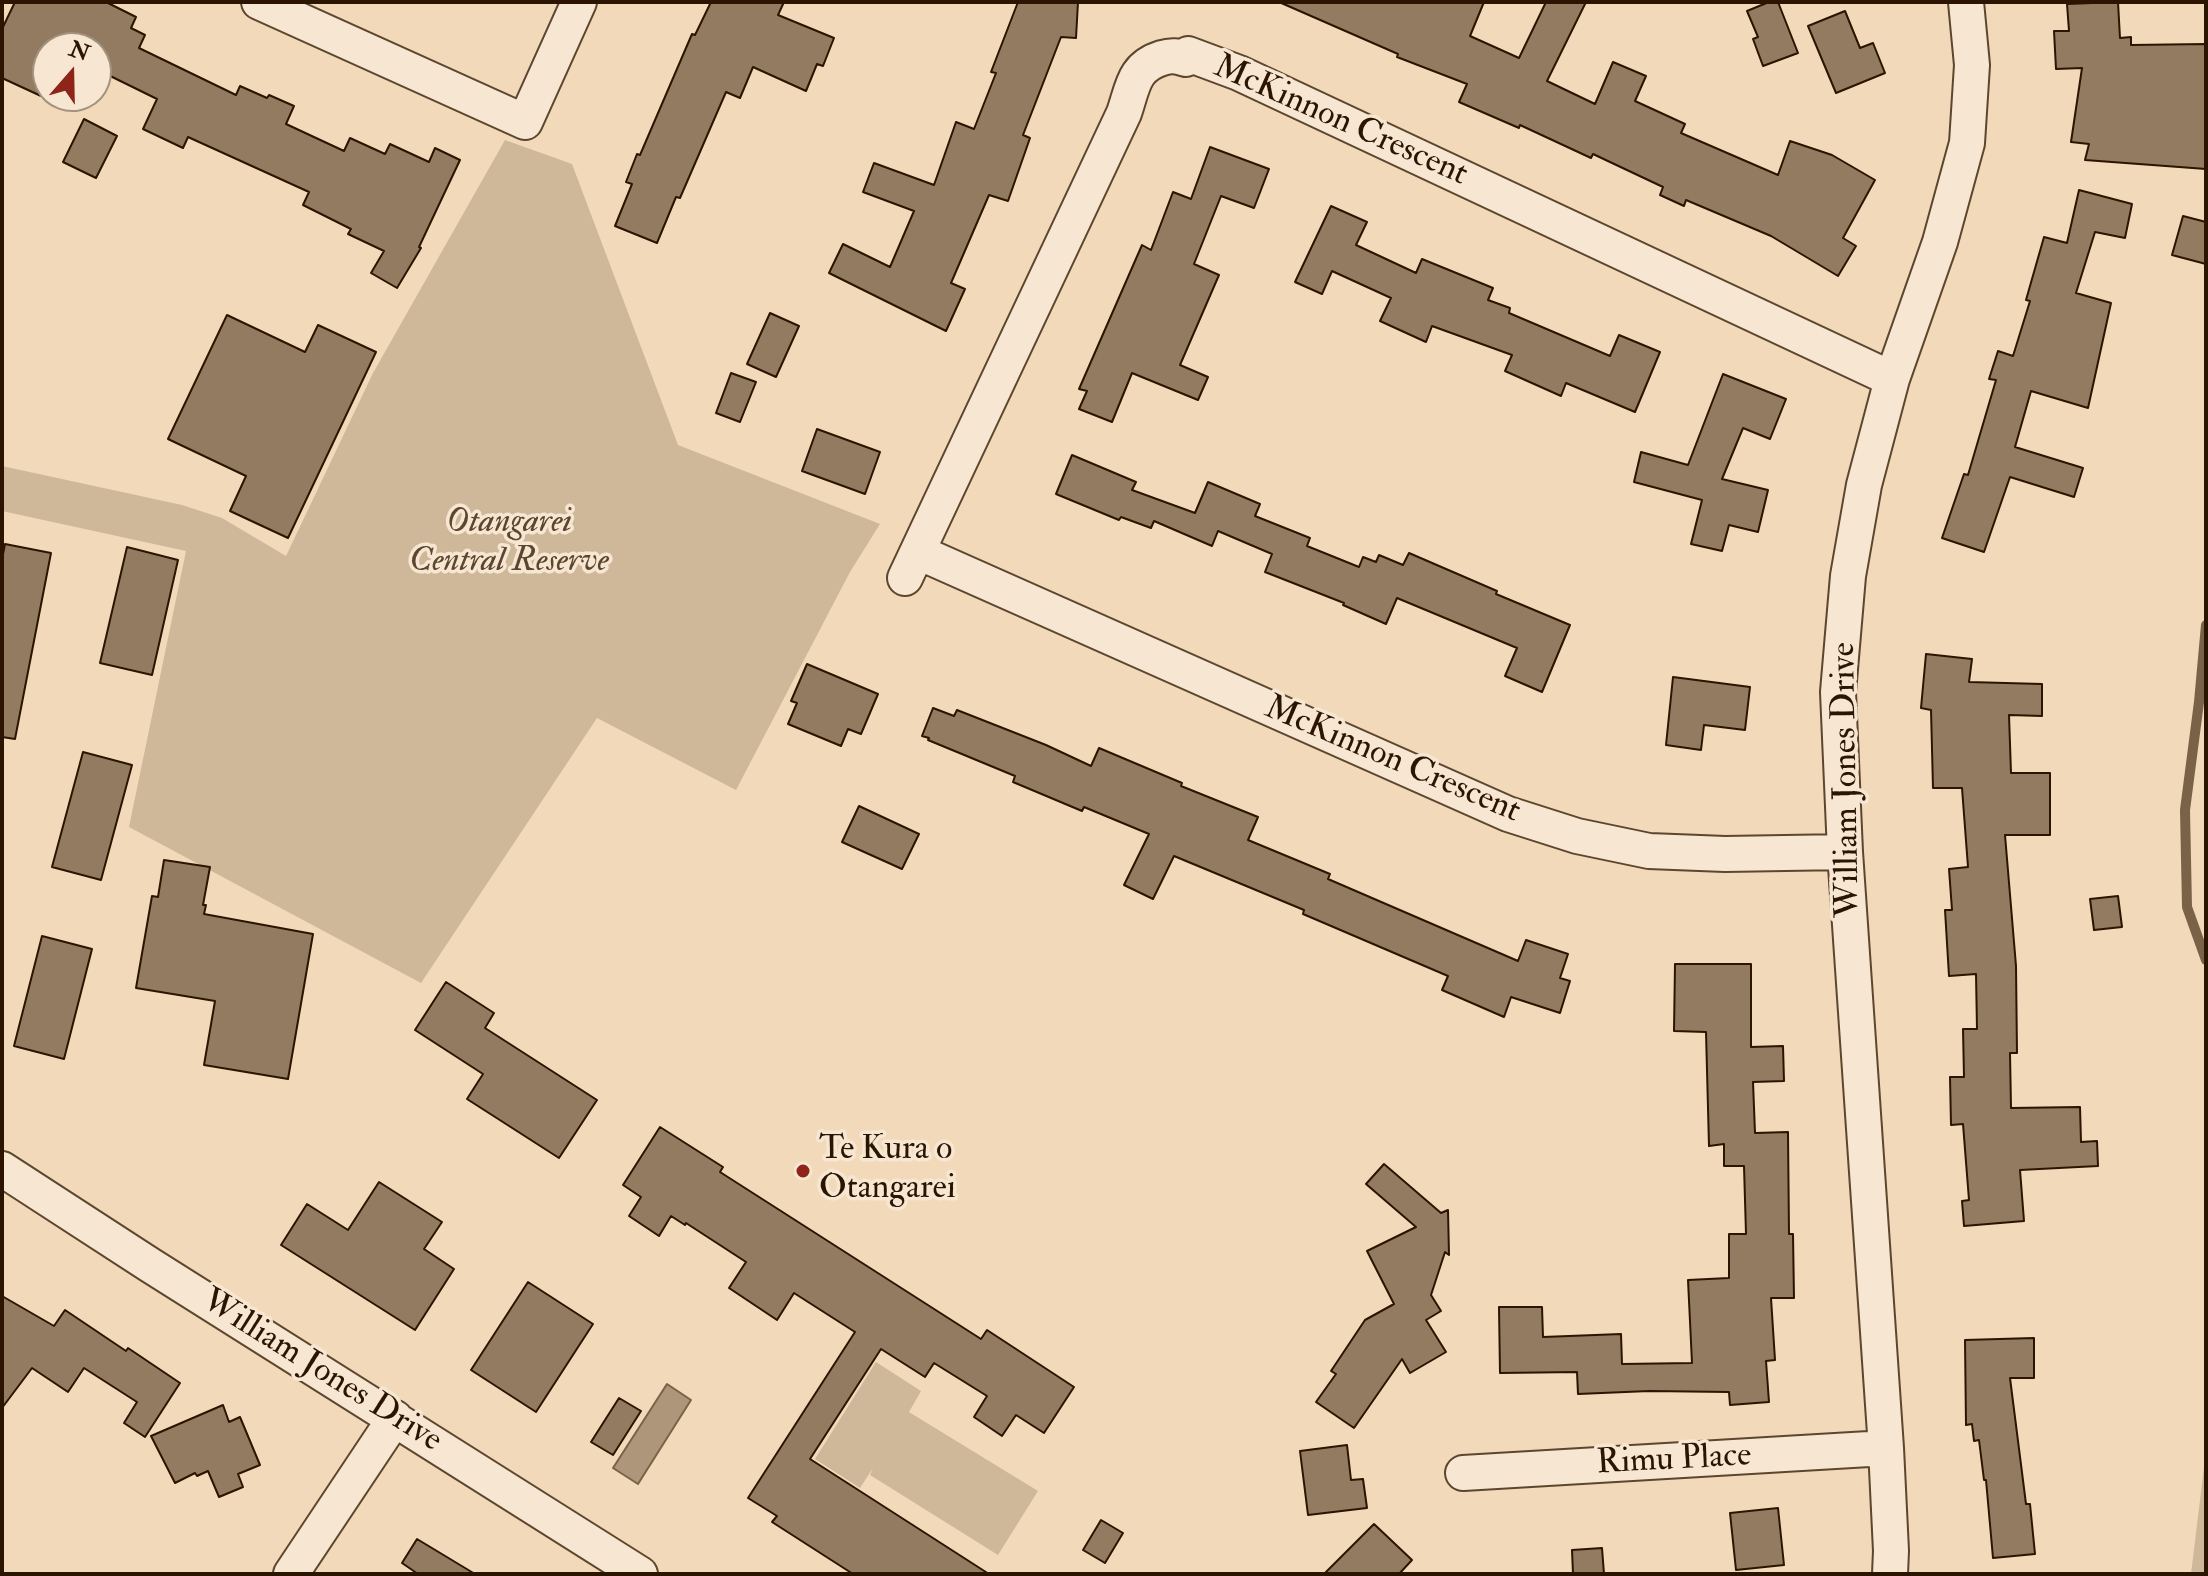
<!DOCTYPE html>
<style>
body{margin:0}
#map{position:relative;width:2208px;height:1576px;overflow:hidden;background:#f1d9b9;font-family:"IM FELL Double Pica",serif}
canvas{display:block}
.frame{position:absolute;inset:0;border:4px solid #2b1500;pointer-events:none}
.north{position:absolute;left:32px;top:32px;width:80px;height:80px;box-sizing:border-box;background:#f6e6d2;border:2px solid #a5927e;border-radius:50%;rotate:20deg;font-size:22px;font-weight:700;line-height:32px;text-align:center;color:#2b1500}
.north::after{content:'';display:block;margin:auto;width:28px;height:36px;background:#8f2418;clip-path:polygon(50% 0,100% 100%,50% 72%,0 100%)}
</style>
<div id="map">
<canvas width="2208" height="1576"></canvas>
<div class="frame"></div>
<div class="north">N</div>
</div>
<script>
const c = document.querySelector('canvas').getContext('2d');
c.lineJoin = 'round';
function fill(path, color) {
  c.fillStyle = color;
  c.fill(path, 'evenodd');
}
function strokePath(path, color, width, dash) {
  c.strokeStyle = color;
  c.lineWidth = width;
  c.lineCap = dash ? 'butt' : 'round';
  c.setLineDash(dash || []);
  c.stroke(path);
}
function write(font, color, halo, rows, align = 'center') {
  c.font = font + ' "IM FELL Double Pica",serif';
  c.lineWidth = 7;
  c.setLineDash([]);
  c.textBaseline = 'middle';
  c.strokeStyle = halo;
  c.fillStyle = color;
  for (const [text, x, y, turn = 0] of rows) {
    c.save();
    c.translate(x, y);
    c.rotate((+turn || 0) * Math.PI / 180);
    c.textAlign = isNaN(turn) ? turn : align;
    if (halo) c.strokeText(text, 0, 0);
    c.fillText(text, 0, 0);
    c.restore();
  }
}
fill(new Path2D(`
 M505,140L572,164L678,445L880,524L850,572L736,790L597,718L421,983L129,827L186,551L2,511V466L182,505L222,518L286,556L373,373Z
 M876,1362L921,1391L909,1412L1038,1491L998,1555L870,1475L873,1468L860,1488L815,1459Z
 M2206,1451V1574H2191Z`), '#cfb89a');
const water = new Path2D(`
 M667,1384L691,1400L638,1484L613,1468Z`);
fill(water, '#ae967a');
strokePath(water, '#7a6249', 2);
strokePath(new Path2D(`
 M2206,625L2199,702L2185,810L2187,907L2206,960`), '#7a6249', 10);
const building = new Path2D(`
 M15,2H106L136,17L131,28L145,35L139,48L236,95L240,86L267,98L269,95L294,106L286,124L344,151L350,138L385,154L390,144L429,162L435,148L460,160L419,247L421,248L397,288L371,273L384,251L348,234L351,229L303,205L309,192L188,137L183,148L143,129L157,99L96,69V48H48V80L41,96L2,78V29Z
 M711,2H784L778,15L834,38L823,66L817,64L806,91L753,67L740,98L726,92L680,198L676,197L657,243L615,226L632,184L626,182L637,154L640,155L692,34L695,35Z
 M1018,2H1078L1076,38L1061,37L1023,135L1030,138L1008,201L989,195L951,283L965,289L946,331L829,273L843,244L890,267L914,211L863,192L874,163L934,185L956,122L974,129L996,73L991,72Z
 M1279,2H1484L1470,36L1519,58L1546,2H1586L1547,81L1595,104L1613,62L1646,76L1635,101L1685,124L1681,133L1778,175L1790,141L1832,155L1875,180L1843,238L1856,246L1838,276L1771,236L1686,200L1684,206L1660,195L1663,187L1593,154L1591,158L1520,125L1519,128L1459,102L1467,84L1397,57L1398,54Z
 M1769,2H1778L1798,53L1763,66L1753,39L1758,37L1747,11Z
 M2118,2L2120,38L2131,37V45L2206,44V169L2085,160L2089,144L2071,142L2082,68L2056,69L2054,31H2069L2067,4Z
 M1845,11L1860,48L1873,43L1885,73L1836,93L1808,26Z
 M84,119L117,136L96,178L63,162Z
 M1210,147L1269,169L1254,208L1221,196L1194,264L1219,275L1180,365L1208,377L1198,400L1132,373L1112,422L1079,409L1087,391L1079,389L1142,245L1151,250L1173,192L1191,199Z
 M2079,190L2132,204L2125,238L2095,232L2076,293L2111,303L2088,408L2031,391L2015,447L2083,468L2074,497L2010,477L1984,552L1942,538L1964,474L1968,475L1996,380L1989,379L1998,351L2013,356L2030,301L2026,300L2044,237L2067,243Z
 M1331,206L1367,222L1356,245L1416,273L1422,259L1493,288L1488,300L1510,308L1509,313L1610,356L1619,335L1660,352L1635,412L1566,383L1561,396L1505,371L1512,355L1432,326L1426,342L1380,321L1391,298L1332,271L1322,294L1295,282Z
 M2183,216L2206,222V264L2172,255Z
 M770,313L799,326L776,377L747,364Z
 M227,315L305,352L318,325L376,352L288,538L230,511L246,476L168,439Z
 M731,373L756,382L740,422L716,413Z
 M1723,374L1786,399L1770,439L1743,428L1722,479L1768,490L1758,532L1729,525L1722,551L1691,544L1702,500L1634,482L1641,452L1688,465Z
 M817,429L880,452L865,494L802,471Z
 M1072,455L1136,482L1132,490L1195,513L1208,482L1260,504L1255,516L1310,538L1307,546L1359,567L1363,557L1376,562L1379,555L1403,565L1409,553L1497,591L1496,594L1570,625L1542,692L1505,676L1517,648L1397,598L1386,624L1343,605L1344,603L1265,572L1272,554L1218,531L1212,546L1154,521L1151,528L1121,517L1119,520L1056,494Z
 M5,544L51,553L15,739L2,737V559Z
 M127,547L178,560L152,675L100,663Z
 M1926,654L1972,659L1969,682L2042,684V716L2009,715L2011,773H2050V835H2005L2016,966L2017,1053H2010L2011,1108L2080,1107L2081,1142L2097,1141L2098,1166L2020,1170L2024,1221L1964,1226L1962,1201L1969,1200L1963,1124L1951,1125L1950,1077H1964L1963,1029H1977L1976,974L1949,976L1945,910H1952L1949,869L1968,867L1962,788H1933L1931,710L1921,708Z
 M807,664L878,694L861,734L848,729L841,746L788,724L797,703L791,701Z
 M1673,677L1750,687L1745,730L1704,725L1701,750L1666,745Z
 M933,708L954,716L957,710L1046,745L1091,766L1099,748L1182,783L1181,786L1258,817L1248,840L1330,874L1328,879L1518,961L1526,940L1568,954L1560,978L1570,981L1560,1013L1511,997L1504,1017L1442,990L1448,976L1303,914L1304,910L1174,856L1153,899L1124,885L1149,834L1084,807L1082,811L1013,782L1015,776L928,740L929,738L922,736Z
 M83,752L132,765L101,880L52,867Z
 M859,806L919,834L902,869L842,842Z
 M164,860L210,867L203,905H206L204,914L313,934L288,1079L204,1065L215,1001L136,988L152,896L158,897Z
 M2118,896L2122,927L2094,930L2090,899Z
 M42,936L92,949L64,1059L14,1046Z
 M1675,964H1751V1047L1783,1046L1784,1081L1753,1082L1755,1133L1788,1132L1789,1234H1793L1794,1298H1771L1775,1360L1766,1361L1769,1402L1730,1405L1729,1392L1649,1391L1578,1394L1577,1372L1500,1373L1499,1307H1542L1543,1337L1621,1334L1622,1364L1692,1363L1688,1280L1729,1278V1234H1746L1744,1166H1724V1144L1709,1146L1706,1032L1674,1031Z
 M446,982L494,1013L485,1028L597,1100L559,1158L467,1099L483,1074L415,1030Z
 M660,1127L723,1167L720,1172L981,1339L987,1330L1074,1387L1044,1433L1016,1415L1002,1436L974,1417L987,1396L934,1363L925,1377L881,1349L810,1459L989,1574H853L772,1522L777,1516L748,1498L855,1332L794,1293L777,1320L729,1288L746,1262L686,1223L685,1225L671,1216L659,1236L629,1216L641,1197L623,1185Z
 M1384,1164L1441,1213L1448,1210L1449,1255L1445,1252L1431,1295L1441,1311L1426,1320L1446,1352L1410,1373L1402,1359L1354,1428L1316,1402L1336,1374L1331,1371L1365,1320L1394,1304L1367,1251L1416,1227L1366,1184Z
 M379,1182L442,1222L424,1249L454,1269L415,1330L281,1245L307,1204L348,1230Z
 M528,1282L593,1324L536,1412L471,1370Z
 M2,1296L54,1326L65,1310L126,1351L128,1348L180,1383L145,1437L124,1423L137,1402L84,1368L68,1392L32,1368L2,1408Z
 M2034,1338V1378H2010L2026,1504H2030L2035,1554L1993,1558L1986,1480H1984L1979,1440L1974,1441L1972,1424L1966,1425L1965,1340Z
 M619,1398L641,1411L613,1455L591,1442Z
 M223,1405L229,1422L240,1417L260,1465L238,1474L243,1487L219,1497L208,1471L197,1476L195,1473L175,1483L151,1436Z
 M1347,1445L1351,1480L1363,1479L1367,1508L1308,1515L1300,1451Z
 M1778,1508L1784,1565L1736,1570L1730,1513Z
 M1101,1520L1123,1533L1105,1563L1083,1550Z
 M1374,1524L1412,1560L1399,1574H1324Z
 M417,1539L475,1574H418L402,1563Z
 M1602,1548L1604,1574H1573L1572,1550Z`);
fill(building, '#927b60');
strokePath(building, '#2b1500', 2);
const minor = new Path2D(`
 M259,2L525,122L579,2
 M918,552L1508,814L1577,836L1649,851L1725,854L1845,852
 M905,578L1124,113C1133,87 1133,67 1162,58C1172,55 1176,56 1186,59L1188,54L1239,73L1892,379
 M2,1169L150,1265L640,1574
 M1463,1473L1886,1448
 M291,1574L395,1418
 M1890,1574L1891,1551L1886,1448L1845,852L1838,692L1848,576L1864,485L1892,379L1940,242L1967,143L1972,65L1966,2`);
strokePath(minor, '#5c462e', 38);
strokePath(minor, '#f6e6d2', 34);
for (const [x, y, r, color] of [
 [803,1171,8,"#8f2418"]
]) {
  const dot = new Path2D();
  dot.arc(x, y, r, 0, 2 * Math.PI);
  c.fillStyle = color;
  c.fill(dot);
  strokePath(dot, '#f6e6d2', 3);
}
write('34px', '#2b1500', '#f6e6d2', [
 ["McKinnon Crescent",1340,122,24],
 ["McKinnon Crescent",1392,761,23],
 ["William Jones Drive",1848,780,-91],
 ["William Jones Drive",321,1372,32],
 ["Rimu Place",1674,1461,-3]
]);
write('italic 34px', '#5c462e', '#f6e6d2', [
 ["Otangarei",509,524],
 ["Central Reserve",509,563]
]);
write('34px', '#2b1500', '#f6e6d2', [
 ["Te Kura o",819,1151],
 ["Otangarei",819,1190]
], 'left');
</script>
